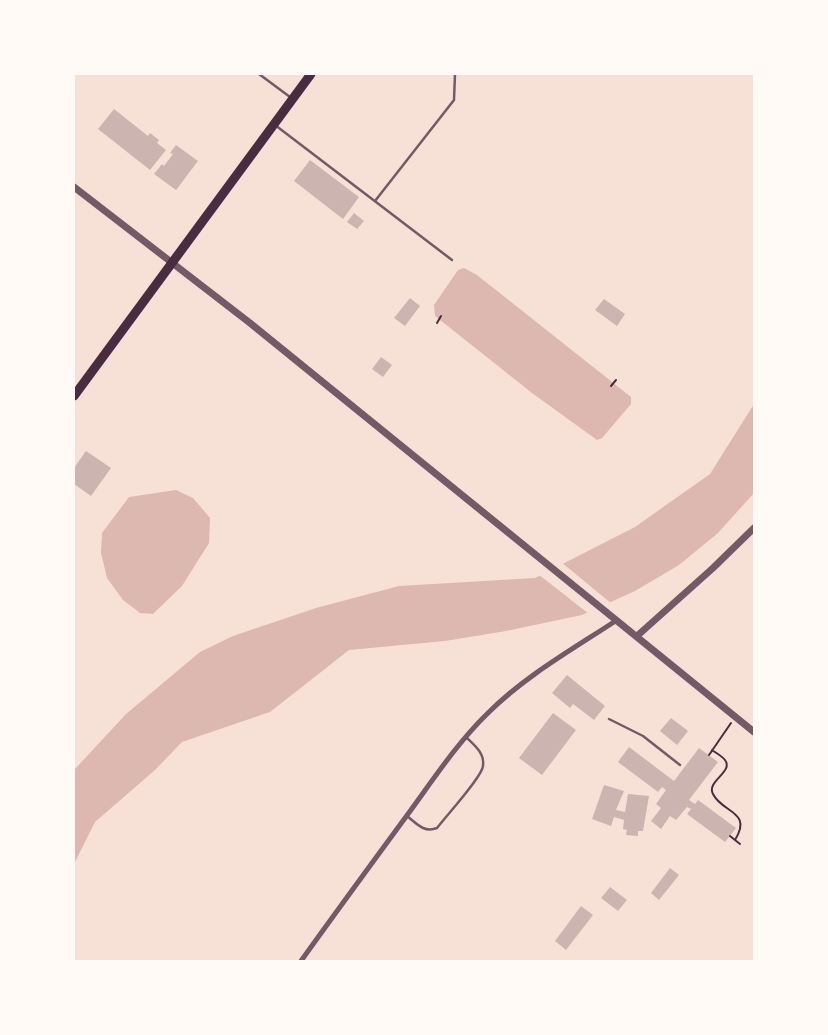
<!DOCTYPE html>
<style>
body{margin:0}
#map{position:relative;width:828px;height:1035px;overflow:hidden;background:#f7e1d7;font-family:"Archivo Narrow",sans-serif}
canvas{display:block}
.frame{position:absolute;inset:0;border:75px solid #fffaf5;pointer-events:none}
</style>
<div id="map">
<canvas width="828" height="1035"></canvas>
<div class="frame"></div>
</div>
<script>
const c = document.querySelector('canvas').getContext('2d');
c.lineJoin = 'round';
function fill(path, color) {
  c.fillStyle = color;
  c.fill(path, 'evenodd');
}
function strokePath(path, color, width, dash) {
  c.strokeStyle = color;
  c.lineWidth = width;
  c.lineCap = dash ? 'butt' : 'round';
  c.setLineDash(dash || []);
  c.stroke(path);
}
fill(new Path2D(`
 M464,268L477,275L631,397V404L602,438L597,440L532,393L435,316L434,305L458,270Z
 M754,404V493L718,533L679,565L635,591L582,615L506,631L445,641L349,650L270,712L182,742L155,770L95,822L74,864V770L126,714L200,652L233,636L316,608L399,586L535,578L635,527L710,474Z
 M176,490L193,498L210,518L209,543L182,586L153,614L140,613L123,600L107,578L101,553L102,533L129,497Z`), '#dcb8b0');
fill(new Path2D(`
 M561,562L612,604L589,614L538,574Z`), '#f7e1d7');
fill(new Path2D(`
 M114,109L148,136L150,133L159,140L157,143L166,150L150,170L98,129Z
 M176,145L198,161L176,190L154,174L162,164L164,166L173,154L170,153Z
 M310,160L359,197L343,219L294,181Z
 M354,213L364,221L357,229L347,222Z
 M410,298L420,306L405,326L394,318Z
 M604,299L625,314L617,326L595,310Z
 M381,357L392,365L383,377L372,369Z
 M86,451L111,468L91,496L74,484V468Z
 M567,675L605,706L594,720L573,704L570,708L552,693Z
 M553,713L576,730L542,775L519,758Z
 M671,718L688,731L677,745L660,731Z
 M629,747L674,781L699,748L718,762L689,800L695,804L698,800L736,828L725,842L687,814L691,809L687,807L676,820L670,816L661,829L651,821L661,808L656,804L666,790L662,787L658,792L618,762Z
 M604,785L624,791L616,810L625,812L628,794L649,796L643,831H638V836L626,835L627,830L623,829L624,820L614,817L611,826L592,819Z
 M670,868L679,875L659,900L651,893Z
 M610,887L627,900L618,911L601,898Z
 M581,906L593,915L566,950L555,941Z`), '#ccb4b1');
strokePath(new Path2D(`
 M437,323L441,316
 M611,386L616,380
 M712,750C716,753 722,756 725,760C734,772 706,781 713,794C722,813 753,811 735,840
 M709,755L731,723
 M730,836L740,844`), '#4a2c40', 2);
strokePath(new Path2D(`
 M259,74L290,97
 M275,125L452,260
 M375,201L454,100L455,74
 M609,719L643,736L680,765
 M407,816C417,824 424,833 437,828C446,816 482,777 483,766C485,753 474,745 466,737`), '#755966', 2.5);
strokePath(new Path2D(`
 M301,961C336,912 372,863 408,814C433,780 457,743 488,713C525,676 573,649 617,620`), '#755966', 5);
strokePath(new Path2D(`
 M74,187L250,323L754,732
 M637,636L713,568L754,528`), '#755966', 7);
strokePath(new Path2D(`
 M74,396L311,74`), '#4a2c40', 9);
</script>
